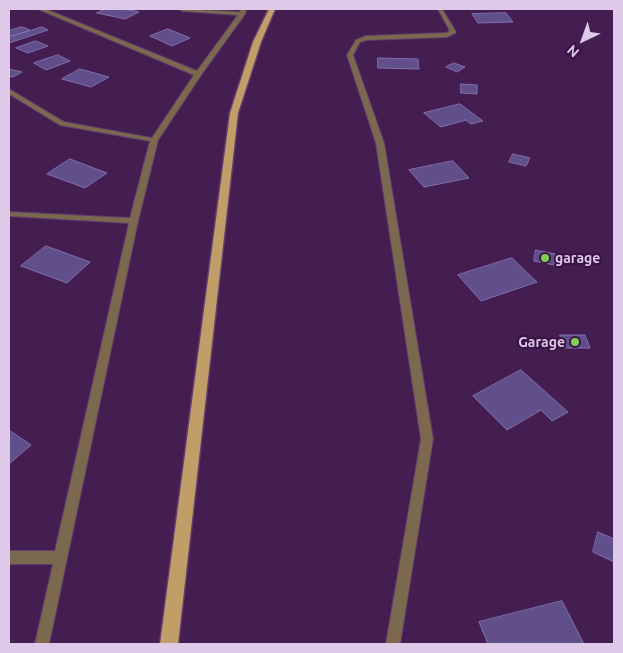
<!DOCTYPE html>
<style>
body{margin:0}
#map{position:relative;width:623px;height:653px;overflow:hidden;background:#441e51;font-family:Ubuntu,sans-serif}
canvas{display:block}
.frame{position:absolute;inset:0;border:10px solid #dfc9e8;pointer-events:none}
.north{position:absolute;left:558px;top:15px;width:50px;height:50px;-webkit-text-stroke:4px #391346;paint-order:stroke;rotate:222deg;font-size:14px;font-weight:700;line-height:20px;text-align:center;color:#dfc9e8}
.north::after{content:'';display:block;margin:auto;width:18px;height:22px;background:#dfc9e8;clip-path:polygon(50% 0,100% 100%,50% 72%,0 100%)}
</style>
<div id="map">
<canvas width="623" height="653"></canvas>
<div class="frame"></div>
<div class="north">N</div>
</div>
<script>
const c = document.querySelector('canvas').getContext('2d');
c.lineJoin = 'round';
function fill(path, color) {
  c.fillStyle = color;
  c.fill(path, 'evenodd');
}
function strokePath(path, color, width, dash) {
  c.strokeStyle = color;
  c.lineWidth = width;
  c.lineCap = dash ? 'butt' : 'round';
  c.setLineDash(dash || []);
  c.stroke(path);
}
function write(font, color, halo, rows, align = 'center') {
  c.font = font + ' Ubuntu,sans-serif';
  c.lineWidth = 4;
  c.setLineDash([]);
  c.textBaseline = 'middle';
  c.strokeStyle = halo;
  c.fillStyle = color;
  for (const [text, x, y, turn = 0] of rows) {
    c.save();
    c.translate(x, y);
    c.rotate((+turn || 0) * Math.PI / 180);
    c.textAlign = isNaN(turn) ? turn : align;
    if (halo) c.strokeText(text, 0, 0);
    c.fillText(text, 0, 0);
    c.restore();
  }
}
const building = new Path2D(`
 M106,9H124L139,12L125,19L97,13Z
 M506,13L513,22L478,23L472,14Z
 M22,27L30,30L12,36L9,35V31Z
 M42,27L48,30L9,43V38Z
 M168,29L190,38L172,46L150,36Z
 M36,41L48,46L28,53L16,48Z
 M58,55L70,61L46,70L34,63Z
 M378,58L418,59L419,69L378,68Z
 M454,63L465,67L457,72L446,67Z
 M9,69L22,72L13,77L9,76Z
 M80,69L109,77L91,87L62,79Z
 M461,84L477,85V94L461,93Z
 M460,104L483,121L471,124L466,120L441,127L424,113Z
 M513,154L530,158L526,166L509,162Z
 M70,159L107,173L85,188L47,174Z
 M453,161L469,178L424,187L409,170Z
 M46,246L90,262L67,283L21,266Z
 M536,250L555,254L554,265L534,261Z
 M512,258L537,282L481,301L458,275Z
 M560,335H585L590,348H565Z
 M521,370L568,412L552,421L541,410L507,430L473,396Z
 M9,430L31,445L9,464Z
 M598,532L614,539V562L593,552Z
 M562,601L584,644H488L479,622Z`);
fill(building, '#614f8b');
strokePath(building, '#816fae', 1);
const street = new Path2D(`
 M38,9H45L197,71L238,15L182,11L180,9L240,12L241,9H246L245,14L201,75L158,140L138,221L49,644H35L53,564H9V551H55L129,223L9,216V212L130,218L150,141L60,125L9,94V89L64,122L152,138L194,75Z
 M438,9H442L456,32L455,33L447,37L367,40L360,42L353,55L384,143L433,439L400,644H386L421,439L376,143L347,55L356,40L366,36L446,33L450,31Z`);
const primary = new Path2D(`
 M269,9H275L261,42L238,113L178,644H160L230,113L253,42Z`);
strokePath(street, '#603d6c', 2);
strokePath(primary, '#603d6c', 3);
fill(street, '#7a684f');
fill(primary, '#c19d68');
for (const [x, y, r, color] of [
 [545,258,5,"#7ed053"],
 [575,342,5,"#7ed053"]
]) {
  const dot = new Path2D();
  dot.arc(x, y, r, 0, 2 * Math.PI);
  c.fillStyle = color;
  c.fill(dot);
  strokePath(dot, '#391346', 2);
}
write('bold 14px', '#dfc9e8', '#391346', [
 ["garage",555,258],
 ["Garage",565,342,"right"]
], 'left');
</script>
